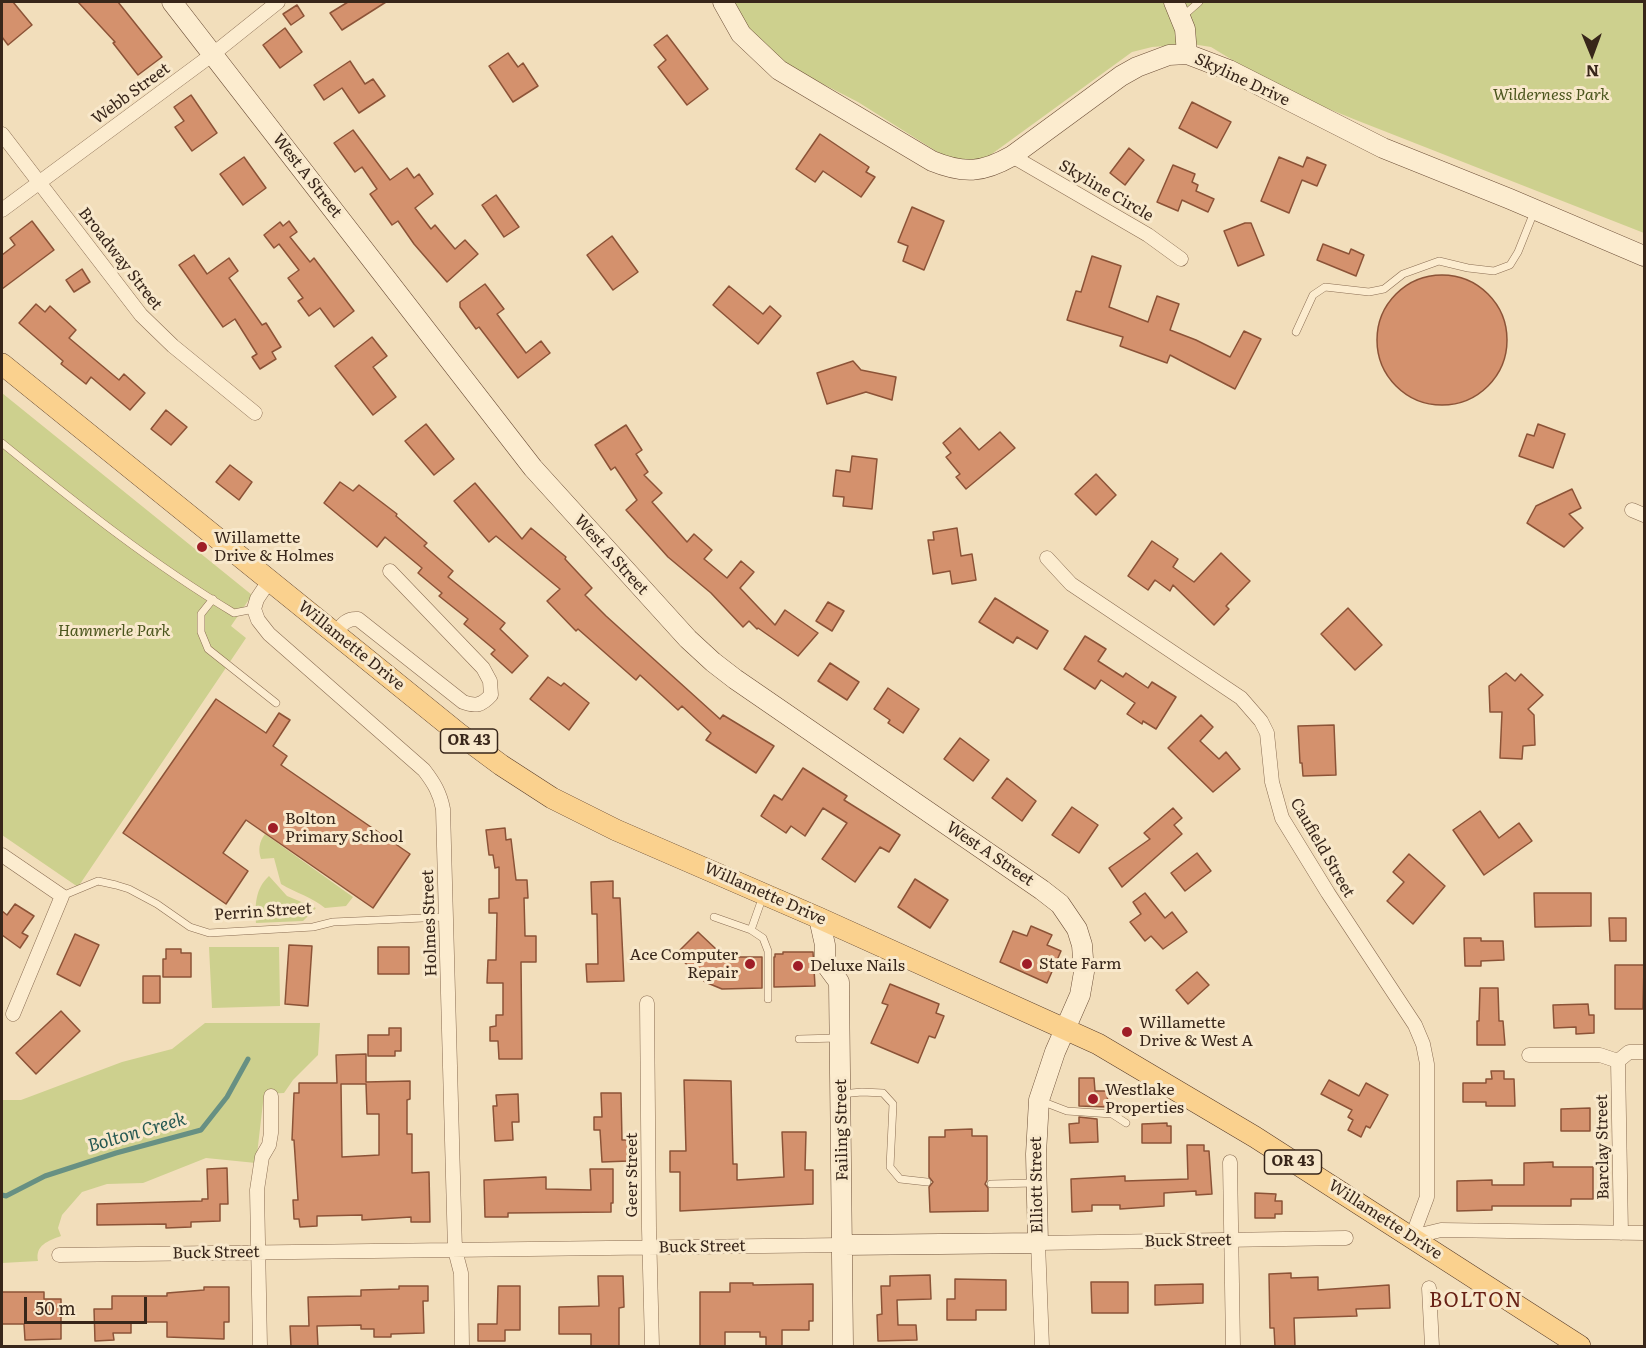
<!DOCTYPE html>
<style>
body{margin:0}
#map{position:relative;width:1646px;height:1348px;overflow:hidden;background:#f2debb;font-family:Literata,serif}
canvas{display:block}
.frame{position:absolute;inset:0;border:3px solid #38261a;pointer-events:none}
.north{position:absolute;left:1562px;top:24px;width:60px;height:60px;-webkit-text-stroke:4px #f8e8cb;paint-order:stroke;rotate:179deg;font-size:16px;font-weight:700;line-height:24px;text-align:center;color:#38261a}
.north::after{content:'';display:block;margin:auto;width:21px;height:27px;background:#38261a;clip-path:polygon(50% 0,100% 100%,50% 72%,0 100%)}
.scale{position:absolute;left:24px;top:1297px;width:123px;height:27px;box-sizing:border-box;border:3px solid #38261a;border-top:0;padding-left:8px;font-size:18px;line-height:21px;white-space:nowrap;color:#38261a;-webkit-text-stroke:4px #f8e8cb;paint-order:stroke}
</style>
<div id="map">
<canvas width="1646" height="1348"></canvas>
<div class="frame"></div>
<div class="north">N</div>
<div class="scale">50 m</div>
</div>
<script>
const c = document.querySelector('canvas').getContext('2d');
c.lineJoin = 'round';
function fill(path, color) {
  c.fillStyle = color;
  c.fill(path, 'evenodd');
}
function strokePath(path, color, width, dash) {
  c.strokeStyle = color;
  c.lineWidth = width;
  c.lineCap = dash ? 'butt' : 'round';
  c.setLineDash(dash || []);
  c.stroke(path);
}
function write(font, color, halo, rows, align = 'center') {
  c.font = font + ' Literata,serif';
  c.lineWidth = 6;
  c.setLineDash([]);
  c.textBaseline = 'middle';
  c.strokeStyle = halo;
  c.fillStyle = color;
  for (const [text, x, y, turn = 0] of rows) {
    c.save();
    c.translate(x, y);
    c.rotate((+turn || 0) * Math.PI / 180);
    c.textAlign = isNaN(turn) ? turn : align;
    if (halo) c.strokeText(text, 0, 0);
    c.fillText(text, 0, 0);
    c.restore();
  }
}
fill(new Path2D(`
 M729,2H1644V233L1356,120L1280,89L1211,47L1192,44L1152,47L1132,52L989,156L968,162L947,158L858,102L780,62L764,50Z
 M2,393L252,595L231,626L246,638L78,887L2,835Z
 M265,834L353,897L346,906L325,908C312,897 296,893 281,884L274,858L261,859C258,850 259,842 265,834Z
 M269,876L287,896L316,908L303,921L256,923C255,905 255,889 269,876Z
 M209,947H279L280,1006L212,1008Z
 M205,1023H320L318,1055L293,1080L284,1093L264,1094L256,1163L206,1158L143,1183L107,1184L82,1192L62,1215L58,1228L61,1236C48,1241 35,1245 38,1261L2,1263V1100H21L122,1062L172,1049Z`), '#cdd08e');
strokePath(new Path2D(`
 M2,1195L6,1196L45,1176L116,1153L201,1130L227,1097L248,1059`), '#679083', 5);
const building = new Path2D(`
 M2,2H13L32,25L8,45L2,37Z
 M78,2H118L162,57L138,75L113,43L115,42Z
 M348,2H386L342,30L330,13Z
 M297,5L304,16L291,25L283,14Z
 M285,28L302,52L280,68L263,45Z
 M667,35L708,89L687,105L658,67L666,60L654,45Z
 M508,53L518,67L523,63L538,86L513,102L489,66Z
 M350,61L365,84L373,79L385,96L359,113L342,88L324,100L314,85Z
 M191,95L217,133L192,151L175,127L184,121L174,107Z
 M1192,102L1231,122L1217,148L1179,128Z
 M353,130L390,180L407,168L414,178L419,174L433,194L415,208L431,229L435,225L455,249L465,240L478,254L447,282L414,244L398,221L392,225L370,194L377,189L362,167L355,172L334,143Z
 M820,134L869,167L866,172L875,177L861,197L823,171L815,182L796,169Z
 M1129,148L1144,160L1125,185L1110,173Z
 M244,157L266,188L243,205L220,174Z
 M1279,157L1303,167L1307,157L1326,165L1317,186L1302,180L1289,213L1261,201Z
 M1173,165L1195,174L1192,182L1198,185L1196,191L1214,199L1208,212L1182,200L1178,211L1157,202Z
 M496,195L519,227L504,237L482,205Z
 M912,207L944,221L924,270L903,261L908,246L898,242Z
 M32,221L54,250L2,289V255L15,245L10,238Z
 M289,221L297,232L290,237L310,262L314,258L354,311L334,327L320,308L309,316L298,301L303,298L288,278L299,270L279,244L274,248L264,235L280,222L283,226Z
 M1245,223H1251L1264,255L1238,266L1224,231Z
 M612,236L638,272L613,290L587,255Z
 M1323,244L1349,254L1351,249L1364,255L1356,276L1317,260Z
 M194,255L207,274L229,258L238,271L229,278L262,325L266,323L281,347L272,352L276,359L260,369L252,357L257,354L235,319L223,327L179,265Z
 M1092,256L1121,266L1109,307L1148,322L1157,296L1179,304L1170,330L1196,340L1230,357L1244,331L1261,339L1235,389L1170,355L1167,363L1120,346L1123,337L1067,320L1076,291L1081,292Z
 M82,269L90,282L74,292L66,280Z
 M1377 340a65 65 0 1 1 130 0a65 65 0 1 1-130 0Z
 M485,284L504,309L497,314L526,353L541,341L550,353L518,378L479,327L476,329L460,307V302Z
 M729,286L763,314L770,306L781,316L758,344L713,305Z
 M36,304L45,312L50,306L76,330L69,338L119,380L124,374L145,393L130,410L91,377L86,384L61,364L63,361L19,323Z
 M372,337L387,356L373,367L396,397L373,415L335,366Z
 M853,361L861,370L896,377L892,400L866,392L827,404L817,373Z
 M166,410L187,427L171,445L151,429Z
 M426,424L454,459L434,475L405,441Z
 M1538,424L1565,434L1553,468L1519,456L1527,434L1534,436Z
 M626,425L642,450L636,454L648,472L644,475L662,493L652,502L687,542L694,534L712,550L704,559L727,578L741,561L754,572L740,588L775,625L785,610L818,633L798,656L758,628L757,629L749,621L743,627L711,593L668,557L626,510L637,500L615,467L611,470L595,445Z
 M960,428L979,450L1000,432L1015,448L966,489L956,477L960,474L946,457L951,453L943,443Z
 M852,456L877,459L872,509L843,506L844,497L833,496L836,470L850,472Z
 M230,465L252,482L239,500L216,482Z
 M1096,474L1116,495L1096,515L1075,494Z
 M340,482L353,491L359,485L397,514L396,516L427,543L424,546L453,571L448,577L505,623L500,629L528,656L512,673L491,654L495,650L464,624L468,619L439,596L442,593L418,573L422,568L385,537L377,547L324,503Z
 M475,483L522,539L531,528L566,557L565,559L592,588L585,595L606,616L720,719L723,715L774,746L756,773L706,740L711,733L682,706L678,710L640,675L636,680L578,629L576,631L547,601L560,589L496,536L489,542L454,501Z
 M1572,489L1581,508L1569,514L1583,528L1564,547L1527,523L1536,506Z
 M957,528L961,556L972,554L976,580L952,584L950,571L933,574L928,540H934L933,532Z
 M1152,541L1178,559L1173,567L1194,582L1221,553L1250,581L1226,606L1229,609L1214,625L1173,585L1170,591L1155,580L1148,590L1128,576Z
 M995,598L1048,631L1037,649L1017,637L1013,643L979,622Z
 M828,602L844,611L832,631L816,621Z
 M1348,608L1382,645L1355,670L1321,634Z
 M1085,636L1106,649L1098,661L1123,677L1126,673L1148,688L1152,682L1176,697L1156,729L1143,721L1142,724L1127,714L1135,703L1101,680L1095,689L1064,669Z
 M830,663L859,682L847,700L818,681Z
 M1506,673L1515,681L1521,674L1543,695L1528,709L1534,715L1535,745L1523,746L1522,759L1500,758L1502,712H1490L1489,686Z
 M548,677L561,686L564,683L589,703L569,730L530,699Z
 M888,688L919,709L903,733L888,723L890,720L874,709Z
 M216,699L266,733L279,713L290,720L273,746L287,756L281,765L410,854L373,908L246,820L223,853L248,871L226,904L123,833Z
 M1201,715L1213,727L1200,741L1219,759L1226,752L1240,769L1213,792L1168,748Z
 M1334,725L1336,775L1303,776L1302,763H1300L1298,726Z
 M960,738L989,760L973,781L944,759Z
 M803,768L847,796L844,800L900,835L889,852L880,847L855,882L822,859L847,823L823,808L805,836L791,826L786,833L761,816L774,795L782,800Z
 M1007,778L1036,801L1022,821L992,798Z
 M1072,807L1098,825L1079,853L1052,835Z
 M1173,808L1182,818L1174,825L1182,834L1122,887L1109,868L1150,839L1144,833Z
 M1480,811L1499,838L1519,823L1532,841L1484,875L1453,830Z
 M505,828L506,840L511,839L516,880H527L528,898H524L525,936H536V962H521L522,1059H499L498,1041H490V1027L496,1026V1015H503V983H487L488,960H496L497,913H489V899L499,898V867L495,868L493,855H489L486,830Z
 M1197,853L1211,871L1185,891L1171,873Z
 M1409,854L1445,886L1413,924L1387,901L1404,882L1393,872Z
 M915,879L948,900L930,928L898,907Z
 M613,881V898H620L624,981L587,982L586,964H598L597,914H592L591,882Z
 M1145,893L1165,918L1172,912L1187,932L1163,949L1151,936L1145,941L1130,922L1141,914L1133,902Z
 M1534,893H1591V926L1535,927Z
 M15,904L34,916L22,933L28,936L20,948L2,935V911L7,915Z
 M1609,918H1626V941H1610Z
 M1031,926L1052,935L1047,945L1061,951L1047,983L1000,962L1013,931L1027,936Z
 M698,932L717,950L735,957H762V988L722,989L705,982L676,954Z
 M75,934L99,945L80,986L57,974Z
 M1464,938H1481V941H1503L1504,960L1481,961V966H1465Z
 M289,945L312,946L308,1006L285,1004Z
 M378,947H409V974H378Z
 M166,949H181V953H191V977H163V959H166Z
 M783,952H813L815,986L774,987V957H775V954H783Z
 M1615,965H1644L1643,1009H1615Z
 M1197,972L1209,985L1188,1004L1176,990Z
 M143,976H160V1003H143Z
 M890,984L939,1004L936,1013L944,1016L935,1038L929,1036L918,1063L871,1043L888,1005L882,1003Z
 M1480,988H1498L1499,1021H1503L1505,1045H1477V1021H1479Z
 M1588,1004L1589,1015H1594V1033L1576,1034V1027L1554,1028L1553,1005Z
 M61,1011L80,1031L36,1074L16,1053Z
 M389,1028H401V1051H395V1056H368V1035H389Z
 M366,1054V1082L410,1081V1099L407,1100V1134H412V1173L429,1172L430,1222H411V1217L362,1220V1215L317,1216V1226L300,1227L299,1219H294L293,1200H298L294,1140H292L294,1093H299V1083H337L336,1055ZM341,1084H366L367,1114H379V1155L342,1157Z
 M1491,1071H1504V1079H1514L1515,1106H1486V1102H1463V1083H1486V1079H1492Z
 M1079,1078H1094L1095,1091H1107L1108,1107L1079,1106Z
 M684,1080L731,1081L733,1164H737V1180L784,1177L782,1132H806L805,1170H813V1204L680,1211V1172H670V1151H686Z
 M1329,1080L1359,1096L1366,1083L1388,1095L1370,1128L1366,1126L1361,1137L1348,1130L1353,1120L1348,1117L1352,1110L1321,1094Z
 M601,1093H621L622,1140H629V1161L602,1162L600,1130H594V1117H602Z
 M518,1094L519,1122H512L513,1140L495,1141L493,1106H497L496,1095Z
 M1590,1108V1131H1561V1109Z
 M1079,1117L1097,1119L1098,1142L1070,1143L1069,1124L1079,1123Z
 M1167,1123V1126H1171V1143H1142V1124Z
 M972,1129V1136H987V1180L985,1184L988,1188V1211L930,1212L929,1187L933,1182L929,1177V1137H945V1130Z
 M1187,1145H1204V1151H1209L1212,1194L1196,1195V1191L1164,1193V1206L1120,1209V1205H1092V1211L1072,1212L1071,1179L1125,1176V1181L1188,1179Z
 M1553,1162V1167H1593V1199H1571V1206H1492V1210L1457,1211V1181L1492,1180V1185H1524V1163Z
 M227,1168L228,1204H220V1221L191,1222V1227L166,1228V1224L97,1225V1204L202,1201V1199H208L207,1169Z
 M590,1169H613V1203H611V1212L508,1213V1217H485L484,1180L546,1177V1189L591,1190Z
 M1255,1193L1276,1194L1275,1201H1282V1214H1275V1218H1255Z
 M1291,1273V1278L1318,1277V1290L1389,1285L1390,1308L1356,1309L1357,1316L1294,1318L1295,1347H1275L1274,1328H1270L1269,1274Z
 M930,1275L931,1299L897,1300L898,1325H916L917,1340L878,1341L877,1315L882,1314L881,1286H890V1276Z
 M598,1276H623L624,1307L619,1308V1347H591V1334H559V1307L599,1306Z
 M955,1279L1006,1280V1310H976V1320H947V1299H955Z
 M1091,1282H1128V1313H1092Z
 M730,1283H753V1285L813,1284V1321H809V1330H782V1347H766V1337H760V1332H725V1347H700V1292H730Z
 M1203,1284V1303L1155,1305V1285Z
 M399,1286H428V1301H423L424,1333L391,1334V1337H374V1329H361V1325L317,1326L318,1347H291L290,1326H309L308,1297L361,1296V1290L399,1289Z
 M498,1286H520V1330H505V1341H478V1324H497Z
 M204,1287H229V1322H224V1339L167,1337V1322H131V1333H113L114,1340L95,1341L94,1309H112V1296H167V1293L204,1290Z
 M2,1292H44V1299H61V1339L25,1340L24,1324H2Z`);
fill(building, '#d4916d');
strokePath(building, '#8c5337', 1.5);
const lane = new Path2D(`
 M1183,16L1199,2
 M1296,332L1313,295L1325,287L1369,292L1384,289L1403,274L1439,261L1468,268L1494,271L1510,265L1518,252L1534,212
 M2,443C77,504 151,563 234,613L254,609
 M213,599L201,614V632L208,649L276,703
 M62,896L98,881L116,885L129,889L157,904L190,927L209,933L313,927L333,922L446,917
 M714,917L751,930L763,896
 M751,930L763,938L768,951V999
 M799,1039L838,1038
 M841,1094L862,1092L883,1093L893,1104L890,1167L900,1179L927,1182
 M1041,1101L1067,1111L1112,1114L1126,1123
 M991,1184L1034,1183`);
const street = new Path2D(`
 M2,134L141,315L173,346L255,413
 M1012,156L1148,235L1181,259
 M2,210L213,54L278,2
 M1632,510L1644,515
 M1047,558L1071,584L1241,698L1261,721L1267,733L1272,782L1282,818L1328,893L1415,1025L1423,1044L1427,1064V1197L1412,1237
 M269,581L257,599L254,609L258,620L269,634L424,770C434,783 440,793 443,809L455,1250L461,1273L462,1346
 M335,634C342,625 346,618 358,619L463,702C476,707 482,705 491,695L490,681L483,668L390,571
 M2,855L62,896L13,1014
 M647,1003L649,1229L652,1346
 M1529,1055H1600L1618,1061L1629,1052H1644
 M1618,1061L1621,1233
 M1230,1162L1233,1346
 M1412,1237L1441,1230L1644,1233
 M59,1255L843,1245
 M1429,1288L1432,1346
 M260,1346L257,1190L262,1157L269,1145L271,1133V1096
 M1042,1346L1038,1243L1346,1238`);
const secondary = new Path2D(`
 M172,2L533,468L688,639L713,662L735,679L1042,890L1060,904L1077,929L1082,945L1084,972L1080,995L1055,1052L1039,1100L1036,1154L1038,1243L843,1245
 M723,2L741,34L779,70L932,161C964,174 982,173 1012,156L1121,76L1137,67L1169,55L1187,54L1229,70L1383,148L1510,199L1644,256
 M1174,2L1185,29L1187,54
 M819,918L825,945V963L839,982L843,1346`);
const primary = new Path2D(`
 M2,364L458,733L501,765L552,798L616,830L819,918L1098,1044L1255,1137L1580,1346`);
strokePath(lane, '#8a6d53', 8);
strokePath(street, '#8a6d53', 15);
strokePath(secondary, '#6c4e37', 21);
strokePath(primary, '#573b29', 22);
strokePath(lane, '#fceccf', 7);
strokePath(street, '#fceccf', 14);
strokePath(secondary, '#fceccf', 20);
strokePath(primary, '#fad18e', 21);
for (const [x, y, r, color] of [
 [202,547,6,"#9f1e27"],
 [273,828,6,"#9f1e27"],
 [750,964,6,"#9f1e27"],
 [1027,964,6,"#9f1e27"],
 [798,966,6,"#9f1e27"],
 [1127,1032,6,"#9f1e27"],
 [1093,1099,6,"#9f1e27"]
]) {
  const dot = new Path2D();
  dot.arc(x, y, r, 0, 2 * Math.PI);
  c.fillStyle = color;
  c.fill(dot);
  strokePath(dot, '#f8e8cb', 2);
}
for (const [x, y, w] of [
 [469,741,57],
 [1293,1162,57]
]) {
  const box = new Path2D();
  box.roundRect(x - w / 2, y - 12, w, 24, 4.5);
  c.fillStyle = '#f8e8cb';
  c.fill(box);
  strokePath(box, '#38261a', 1.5);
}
write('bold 15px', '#38261a', null, [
 ["OR 43",469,741],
 ["OR 43",1293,1162]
]);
write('16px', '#38261a', '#f8e8cb', [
 ["Skyline Drive",1242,80,25],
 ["Webb Street",131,94,-36],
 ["West A Street",307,176,52],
 ["Skyline Circle",1106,191,30],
 ["Broadway Street",120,259,52],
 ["West A Street",611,555,48],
 ["Willamette Drive",351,646,39],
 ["Caufield Street",1322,848,60],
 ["West A Street",990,854,34],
 ["Willamette Drive",765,894,24],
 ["Perrin Street",263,912,-4],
 ["Holmes Street",430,923,-92],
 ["Failing Street",842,1130,-91],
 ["Barclay Street",1603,1147,-91],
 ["Geer Street",632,1175,-90],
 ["Elliott Street",1037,1185,-91],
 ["Willamette Drive",1385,1220,33],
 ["Buck Street",1188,1241,-1],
 ["Buck Street",702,1247,-1],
 ["Buck Street",216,1253,-1]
]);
write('italic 16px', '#4c561e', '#f8e8cb', [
 ["Wilderness Park",1551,95],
 ["Hammerle Park",114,631]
]);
write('16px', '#38261a', '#f8e8cb', [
 ["Willamette",214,538],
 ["Drive & Holmes",214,556],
 ["Bolton",285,819],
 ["Primary School",285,837],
 ["Ace Computer",738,955,"right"],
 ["Repair",738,973,"right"],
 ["State Farm",1039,964],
 ["Deluxe Nails",810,966],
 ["Willamette",1139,1023],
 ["Drive & West A",1139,1041],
 ["Westlake",1105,1090],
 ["Properties",1105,1108]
], 'left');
write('italic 18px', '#275953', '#f8e8cb', [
 ["Bolton Creek",137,1133,-16]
]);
c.letterSpacing = '1.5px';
write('20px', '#682115', '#f8e8cb', [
 ["BOLTON",1476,1301]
]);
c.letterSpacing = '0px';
</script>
